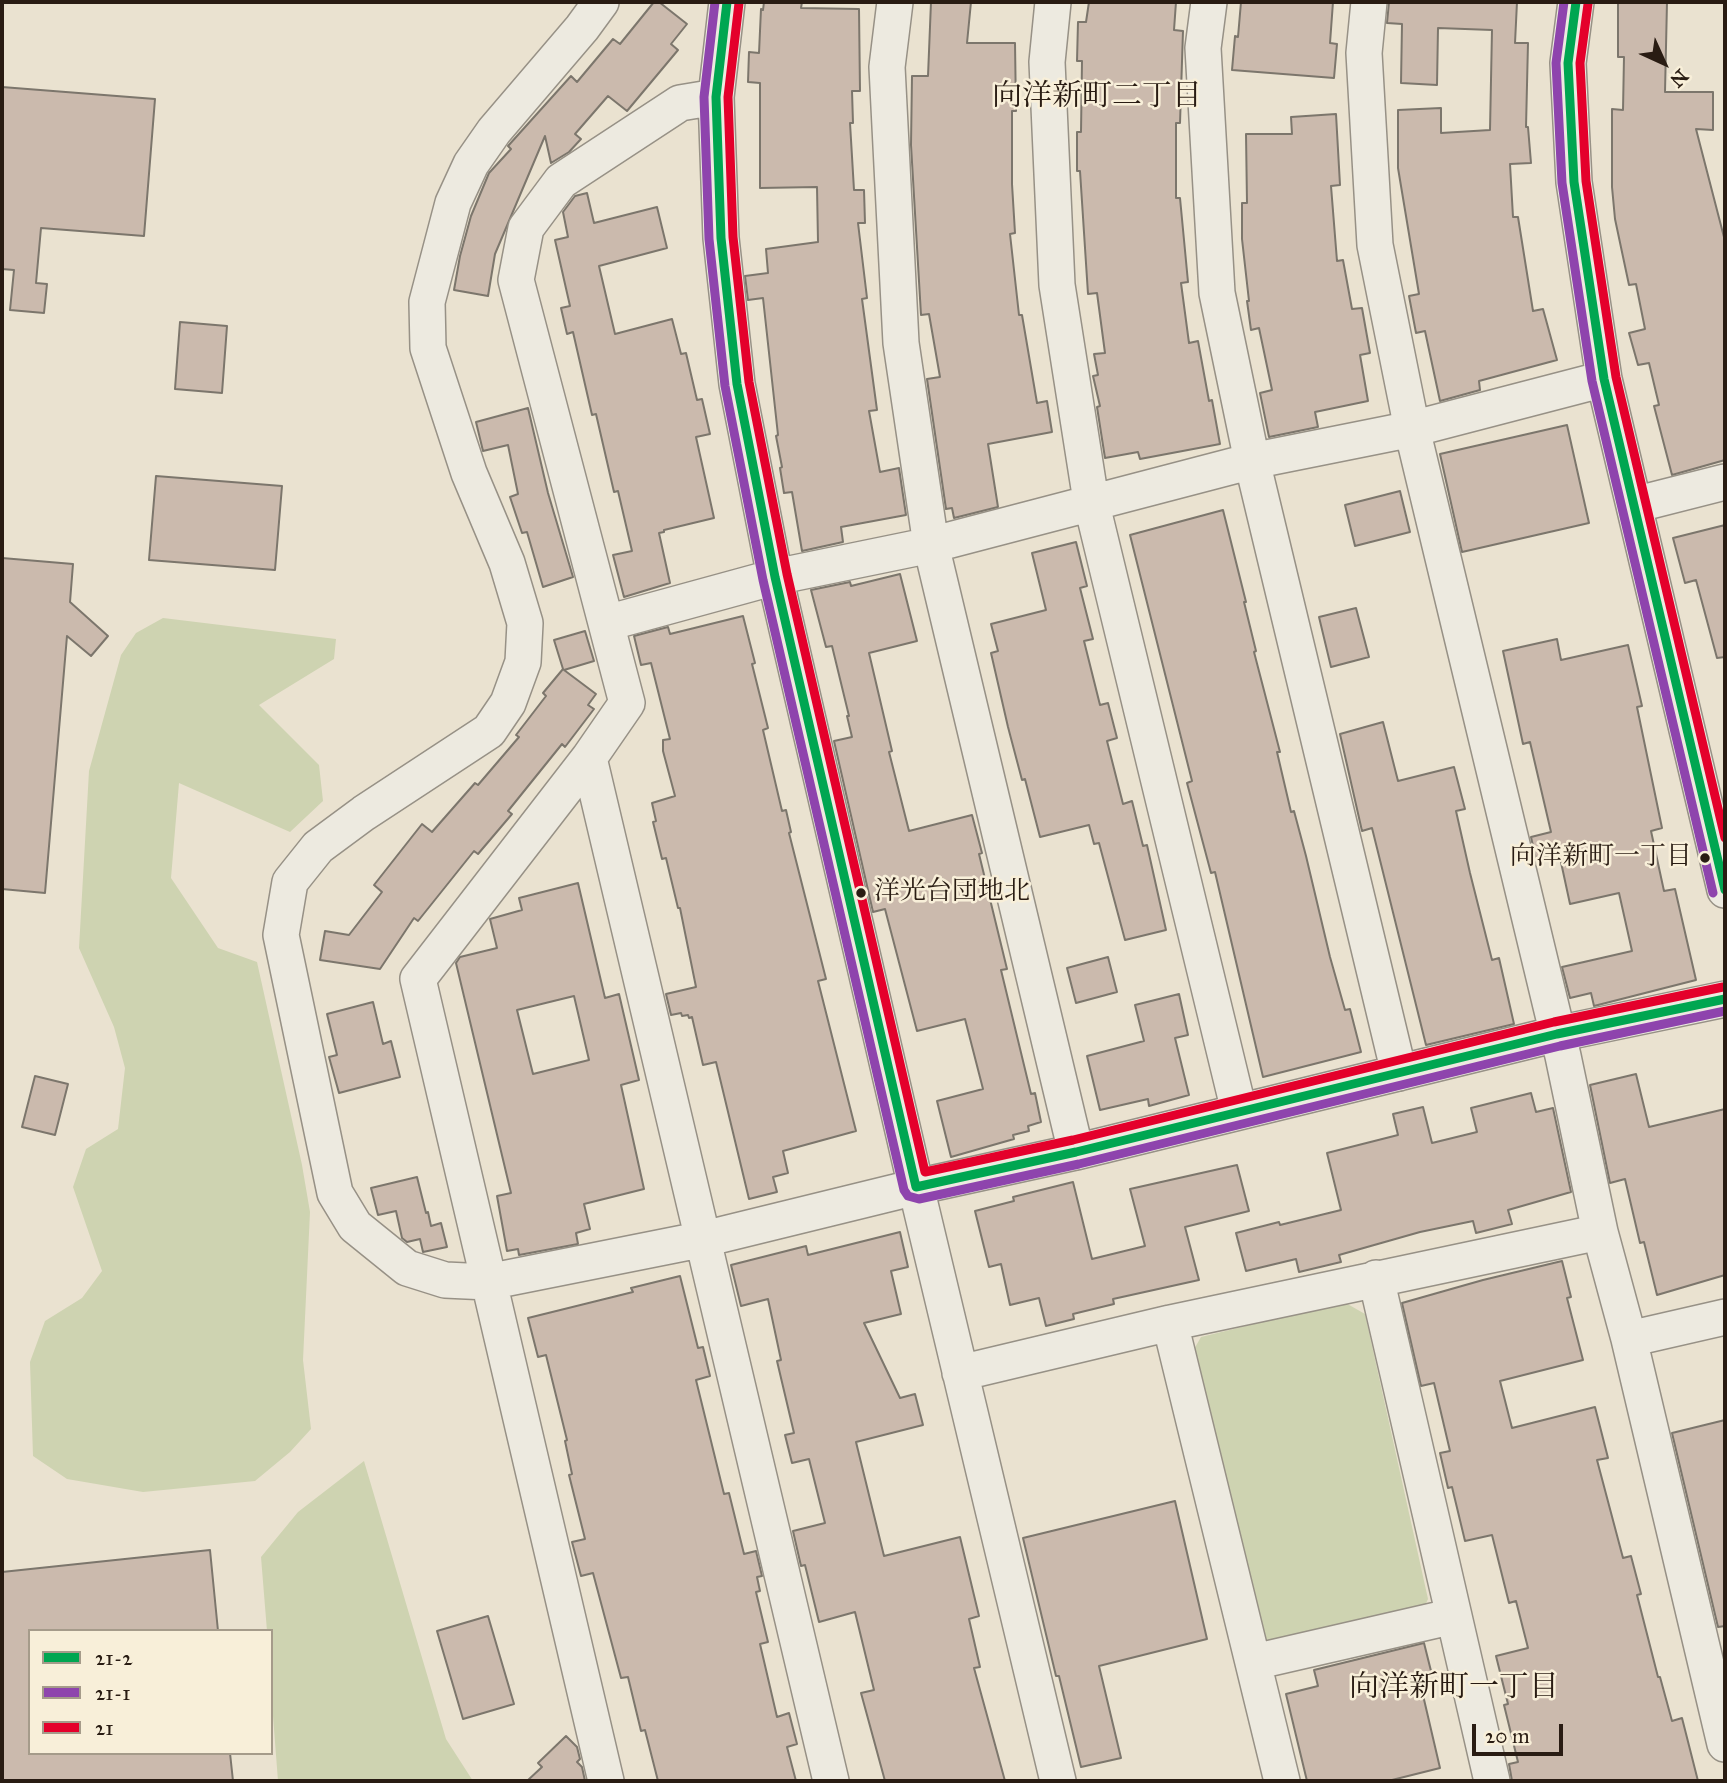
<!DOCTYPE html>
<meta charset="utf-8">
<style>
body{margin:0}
#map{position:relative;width:1727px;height:1783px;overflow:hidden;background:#eae2d0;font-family:"IM FELL Great Primer",serif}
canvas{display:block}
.frame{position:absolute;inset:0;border:4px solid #291c13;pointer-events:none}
.legend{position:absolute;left:28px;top:1629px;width:245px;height:126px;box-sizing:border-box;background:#f8efd9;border:2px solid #a59b8a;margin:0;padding:9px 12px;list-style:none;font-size:21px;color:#291c13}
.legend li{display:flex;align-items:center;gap:14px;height:35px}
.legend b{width:35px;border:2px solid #a59b8a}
.north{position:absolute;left:1629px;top:28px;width:70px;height:70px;-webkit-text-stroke:5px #f8efd9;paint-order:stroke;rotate:135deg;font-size:19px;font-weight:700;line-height:28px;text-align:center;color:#291c13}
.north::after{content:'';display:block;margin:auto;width:24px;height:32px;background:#291c13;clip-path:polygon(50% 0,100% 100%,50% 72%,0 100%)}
.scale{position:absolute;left:1472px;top:1724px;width:91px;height:32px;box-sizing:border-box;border:4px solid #291c13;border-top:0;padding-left:9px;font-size:21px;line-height:24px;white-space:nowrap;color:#291c13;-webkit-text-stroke:5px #f8efd9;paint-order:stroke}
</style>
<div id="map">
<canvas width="1727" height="1783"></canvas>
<div class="frame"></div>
<ul class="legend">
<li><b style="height:9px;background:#00a651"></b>21-2</li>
<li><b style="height:9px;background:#8e44ad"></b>21-1</li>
<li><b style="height:9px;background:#e4002b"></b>21</li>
</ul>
<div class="north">N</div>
<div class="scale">20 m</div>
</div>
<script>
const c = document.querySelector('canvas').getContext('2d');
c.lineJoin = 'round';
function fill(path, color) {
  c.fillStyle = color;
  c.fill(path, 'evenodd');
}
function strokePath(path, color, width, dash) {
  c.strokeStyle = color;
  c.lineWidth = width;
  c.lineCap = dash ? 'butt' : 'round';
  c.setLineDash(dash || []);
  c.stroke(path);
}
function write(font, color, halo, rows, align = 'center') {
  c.font = font + ' "IM FELL Great Primer","Noto Serif JP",serif';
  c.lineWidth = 5;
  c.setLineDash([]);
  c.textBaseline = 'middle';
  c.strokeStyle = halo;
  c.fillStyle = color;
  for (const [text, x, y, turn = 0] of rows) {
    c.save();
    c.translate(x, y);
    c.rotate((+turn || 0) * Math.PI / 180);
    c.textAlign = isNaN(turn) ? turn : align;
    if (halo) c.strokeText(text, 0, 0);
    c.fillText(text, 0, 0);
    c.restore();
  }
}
fill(new Path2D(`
 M163,618L336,639L334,659L259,705L319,765L323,801L290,832L179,783L171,878L218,948L257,962L302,1165L310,1212L303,1360L311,1429L290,1452L255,1481L143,1492L67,1479L33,1456L30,1362L45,1321L82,1298L102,1271L73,1187L86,1149L118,1129L125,1068L114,1027L79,948L89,771L121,655L136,633Z
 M1344,1302L1365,1314L1428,1599L1422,1612L1269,1649L1256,1640L1189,1358L1201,1337Z
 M364,1461L446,1739L473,1781H278L271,1690V1631H267L261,1557L298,1512Z`), '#ced3b1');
const building = new Path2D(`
 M654,2H659L687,24L671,44L678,50L627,111L608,96L575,134L581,139L569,152L551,163L545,136L495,254L488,296L454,290L460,256L471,216L489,173L511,149L508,146L571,76L577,82L613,39L620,44Z
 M764,2H802L801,8L859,9L860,91H852L853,123H850L854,190H864L865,223H858L867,298L862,299L877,410L869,411L880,472L899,468L906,515L841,527L843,542L802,551L792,492L784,493L780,468L782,467L776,436L778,435L763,298L748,300L745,276L768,273L766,249L818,242L817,187L760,188V83L748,82L749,52L759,53L761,9L763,10Z
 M931,2H971L967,43H1015L1016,111H1012V184L1015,233L1010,234L1019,315H1022L1037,403L1047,401L1052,432L988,444L998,507L954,518L952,508L946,509L927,379L940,377L929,314L921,315L911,145L912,76H928Z
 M1089,2H1176L1174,30L1183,31L1180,123H1176V198H1180L1188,282L1181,283L1189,343L1198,341L1209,401L1212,400L1220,444L1140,459L1138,452L1105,458L1097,407L1100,406L1093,376L1098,375L1094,354L1105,353L1097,293L1088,294L1080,171H1077V132H1081L1082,61H1077L1078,22H1086Z
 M1241,2H1333L1330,43L1337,44L1334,78L1232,70L1235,36L1238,37Z
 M1389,2H1517L1515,43H1528L1526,127H1528L1531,163L1510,164L1513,217H1518L1533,311L1543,309L1557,360L1479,381L1480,390L1440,401L1425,331L1416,333L1409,296L1419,294L1398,168V110L1441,108V133L1490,130L1492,30L1438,28L1437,85L1401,83L1402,24L1387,23Z
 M1618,2H1667L1665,92H1713V130L1696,129L1725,241V460L1672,475L1654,406L1659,405L1649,363L1638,365L1629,333L1645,329L1636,284L1629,285L1615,219L1612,187V109L1623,110L1624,57H1618Z
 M2,87L155,99L144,236L41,228L36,283L47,284L44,313L10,310L14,270L2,269Z
 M1336,114L1340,185L1331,186L1337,261L1343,260L1352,309L1362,308L1370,353L1360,355L1368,401L1315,412L1318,427L1269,437L1260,393L1272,390L1259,328L1251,330L1247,301H1249L1242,239V203H1247L1246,134H1292L1291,117Z
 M587,193L594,223L657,207L667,248L599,266L615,334L672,319L681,354L686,353L697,400L702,399L710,434L696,437L714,518L664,530V532L659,533L670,583L624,597L613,555L632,551L618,491L614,492L596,414L592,415L573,332L567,334L561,308L570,306L555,240L568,237L563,212L575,196Z
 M180,322L227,326L222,393L175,389Z
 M528,408L548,493L573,577L543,587L527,532L522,533L510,497L518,494L508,445L483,451L476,422Z
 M1567,425L1589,523L1462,552L1440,454Z
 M156,476L282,486L275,570L149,560Z
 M1400,491L1410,532L1355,546L1345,505Z
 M1223,510L1246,602H1244L1256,651L1254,652L1280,752H1277L1291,812L1294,811L1306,856L1330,957L1345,1010L1350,1009L1361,1052L1263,1077L1215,872L1211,873L1187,783L1192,781L1130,535Z
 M1725,525V657L1717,658L1696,580L1685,583L1673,538Z
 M1076,542L1087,586L1080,588L1093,639L1084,641L1100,705L1108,703L1117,738L1107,741L1123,804L1132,801L1143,846L1147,845L1166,930L1125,940L1099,843L1094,844L1089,825L1040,837L1025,779L1022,780L1008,727L991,653L998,651L991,624L1046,610L1032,553Z
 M2,558L73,564L70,602L108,636L91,656L67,636L45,893L2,889Z
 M900,574L917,641L869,653L892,751L889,752L909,831L972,815L982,853L979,854L1007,969L1001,970L1031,1094L1035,1093L1041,1122L1028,1126L1029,1131L1013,1135L1014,1139L951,1157L937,1101L983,1089L965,1019L917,1031L885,909L873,912L834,741L852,737L847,716H849L832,646L826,647L811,590L850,582L851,586Z
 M1356,608L1369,657L1331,667L1319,617Z
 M743,616L755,663L752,664L768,728L763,730L782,811L786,810L791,832L789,833L826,979L818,981L856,1131L783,1151L788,1173L773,1177L777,1192L749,1199L716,1062L703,1065L692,1017L689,1018L688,1015L682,1016L681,1013L671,1015L666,994L696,987L680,908H678L666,858L662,859L653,822L656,821L652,803L675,796L663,751V740L670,739L651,663L641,665L634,636L668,627L670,634Z
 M585,631L594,661L564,670L596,694L588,705L594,709L565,747L562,744L508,811L512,814L478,854L474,851L418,921L414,918L380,969L320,960L325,931L349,935L382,892L374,885L422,824L432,832L475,783L478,785L519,737L516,735L546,696L543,693L563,669L554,640Z
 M1557,639L1561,660L1628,645L1642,706L1637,707L1662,828L1651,831L1664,891L1675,889L1696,980L1594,1006L1591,993L1570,998L1562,967L1632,951L1619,893L1570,904L1559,853L1536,859L1531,837L1551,832L1530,742L1523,744L1503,651Z
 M1383,722L1398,781L1454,767L1465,809L1456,811L1470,873L1492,960L1499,958L1514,1024L1426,1045L1372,828L1362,831L1340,734Z
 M578,883L605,998L619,994L639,1080L621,1085L644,1189L584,1204L590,1229L576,1233L578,1244L519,1255L518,1249L507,1251L497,1196L511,1193L456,963L460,957L497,948L490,919L522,910L519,898ZM574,996L589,1060L533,1074L517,1010Z
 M1108,957L1117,992L1076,1003L1067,968Z
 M1179,994L1188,1035L1175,1038L1189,1095L1149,1106L1148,1099L1100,1110L1087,1056L1144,1041L1135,1005Z
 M373,1002L383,1044L391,1041L400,1077L339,1093L329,1057L337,1055L327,1014Z
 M1636,1074L1649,1127L1725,1109V1275L1657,1295L1644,1242L1640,1243L1625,1179L1610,1183L1590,1085Z
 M35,1076L68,1084L55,1135L22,1127Z
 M1531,1093L1536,1112L1553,1108L1571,1192L1508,1210L1512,1224L1476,1233L1473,1221L1420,1232L1339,1255L1341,1262L1299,1272L1296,1259L1246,1271L1236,1233L1279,1222L1280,1225L1341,1210L1327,1153L1398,1135L1393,1114L1423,1107L1432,1143L1477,1132L1471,1108Z
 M1237,1165L1249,1211L1185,1227L1199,1280L1113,1299L1114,1304L1073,1314L1074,1319L1046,1326L1039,1298L1010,1305L1001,1264L989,1267L975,1211L1014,1201L1013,1197L1073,1182L1092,1259L1145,1246L1130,1189Z
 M417,1177L426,1213L428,1212L431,1226L441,1223L447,1247L423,1252L420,1239L407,1242L402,1238L396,1211L378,1215L371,1188Z
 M900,1232L908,1267L891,1271L901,1314L864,1323L900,1398L915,1394L923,1425L856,1442L884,1556L960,1537L979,1616L969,1619L980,1667L974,1668L1005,1781H885L861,1693L874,1690L855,1612L819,1622L805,1565L801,1566L793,1531L825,1523L809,1459L792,1463L785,1435L794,1433L777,1361L781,1360L768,1299L741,1306L731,1265L806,1246L808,1255Z
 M1562,1261L1571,1297L1567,1298L1583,1360L1500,1381L1512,1428L1595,1407L1608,1458L1597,1460L1623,1558L1631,1556L1641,1594L1637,1595L1658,1677H1660L1672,1721L1682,1718L1698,1781H1512L1509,1764L1518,1762L1504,1705L1508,1704L1496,1656L1528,1648L1516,1601L1509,1603L1492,1535L1465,1541L1452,1487L1448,1488L1440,1453L1450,1451L1434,1383L1421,1386L1402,1303L1483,1280Z
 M680,1276L698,1348L703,1347L710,1376L696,1380L724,1494L729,1493L744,1554L756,1551L762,1576L757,1577L760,1591L756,1592L768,1642L760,1644L777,1717L789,1713L797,1744L787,1747L796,1781H658L645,1730L641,1731L628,1677L621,1678L593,1573L581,1576L572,1542L585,1539L569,1475L572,1474L565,1441L567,1440L546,1355L538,1357L528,1318L633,1292L631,1288Z
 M1725,1420V1626L1718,1627L1672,1433Z
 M1175,1501L1207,1639L1099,1666L1121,1758L1081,1767L1059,1676H1056L1023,1538Z
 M210,1550L218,1631H30V1753H230L233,1781H2V1572Z
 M488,1616L514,1704L463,1719L437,1631Z
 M1424,1643L1432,1675L1419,1678L1440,1768L1388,1781H1307L1286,1694L1318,1686L1314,1670Z
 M566,1736L577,1747L580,1759L577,1762L582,1767L585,1781H527L542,1767L538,1763Z`);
fill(building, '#cbbaad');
strokePath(building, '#7c766c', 2);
const minor = new Path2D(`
 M601,2L582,28L494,131L471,164L453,203L427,302L428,348L469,473L507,563L525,623L523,662L508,703L489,731L364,813L318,847L290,882L281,935L335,1193L355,1226L407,1268L445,1280L488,1282L704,1239L916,1187L1076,1152L1557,1034L1725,999
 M727,2L716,97L721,238L737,384L775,577L916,1187L1058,1781
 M895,2L887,67L901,343L931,545L1076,1152
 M1053,2L1047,62L1057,285L1091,501L1239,1111
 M1209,2L1203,48L1217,293L1252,461L1399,1073
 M1369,2L1364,53L1375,245L1412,429L1563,1056L1600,1232L1629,1339L1725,1744
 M1576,2L1568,63L1574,182L1604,379L1725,890
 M1634,505L1725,482
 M607,623L775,577L931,545L1252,461L1412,429L1604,379
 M589,758L831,1781
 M1376,1278L1492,1781
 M1170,1323L1282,1781
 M1629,1339L1725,1317
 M960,1373L1170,1323L1600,1232
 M1254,1662L1454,1616
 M606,1781L418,979L589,758L627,703L516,280L526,228L561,181L680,103L716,97`);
strokePath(minor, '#979186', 38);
strokePath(minor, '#edeae0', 35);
strokePath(new Path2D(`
 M727,2L716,97L721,238L737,384L775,577L916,1187
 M1576,2L1568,63L1574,182L1604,379L1725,890
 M916,1187L1076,1152L1557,1034L1725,999`), '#00a651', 9);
strokePath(new Path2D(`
 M715,2L704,97L709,239L725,386L763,580L904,1190L908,1196L919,1199L1079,1164L1560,1046L1725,1011
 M1564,2L1556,63L1562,183L1592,381L1713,893`), '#8e44ad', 9);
strokePath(new Path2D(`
 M739,3L728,97L733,237L749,382L787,574L925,1172L1073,1140L1554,1022L1723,987
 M1588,4L1580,63L1586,181L1616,377L1725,838`), '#e4002b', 9);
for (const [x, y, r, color] of [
 [1705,858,6,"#291c13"],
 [861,893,6,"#291c13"]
]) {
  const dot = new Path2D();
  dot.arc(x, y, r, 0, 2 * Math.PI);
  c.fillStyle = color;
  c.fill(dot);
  strokePath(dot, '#f8efd9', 2.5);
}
write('26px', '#291c13', '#f8efd9', [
 ["向洋新町一丁目",1692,858],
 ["洋光台団地北",874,893,"left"]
], 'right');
write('30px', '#291c13', '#f8efd9', [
 ["向洋新町二丁目",1097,98],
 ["向洋新町一丁目",1454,1689]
]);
</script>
